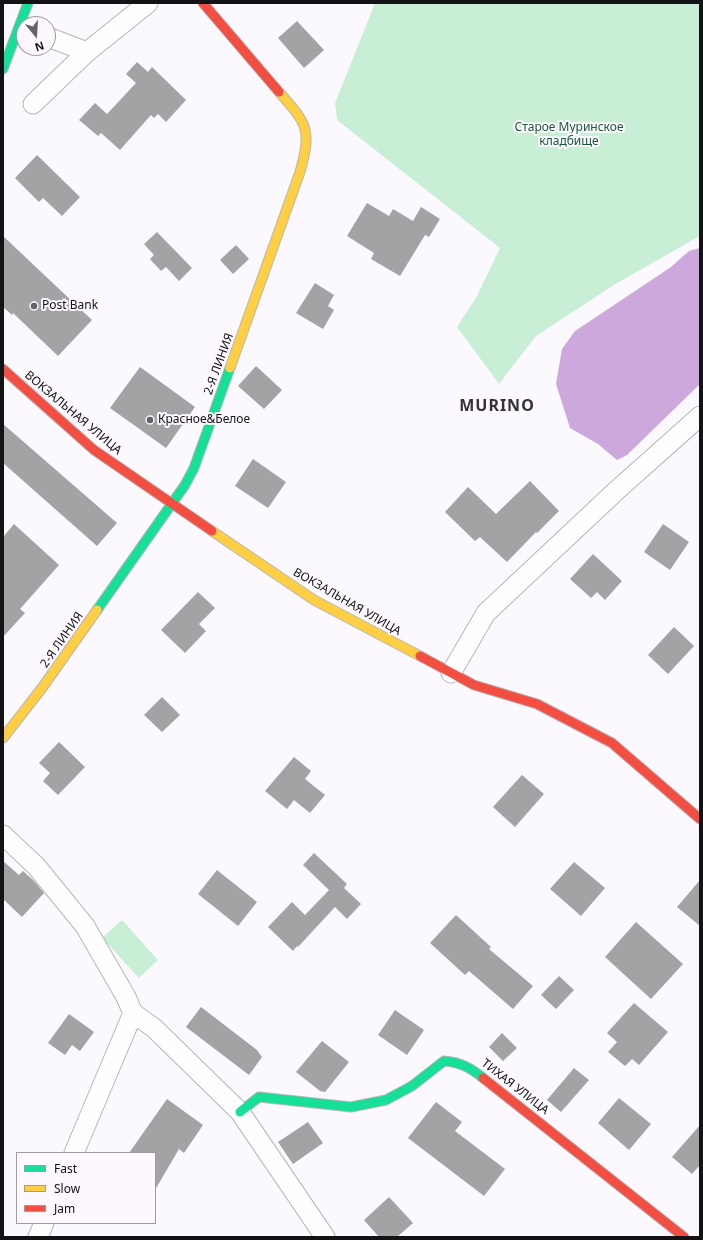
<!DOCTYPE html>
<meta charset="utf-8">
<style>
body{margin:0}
#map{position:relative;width:703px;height:1240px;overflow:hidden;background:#fbf9fd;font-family:"Noto Sans",sans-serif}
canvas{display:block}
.frame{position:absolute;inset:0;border:4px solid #131214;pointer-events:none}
.legend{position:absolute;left:16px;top:1152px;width:140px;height:72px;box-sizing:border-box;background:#fcf8fe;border:1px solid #9f9ca0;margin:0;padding:5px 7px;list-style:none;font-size:12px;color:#131214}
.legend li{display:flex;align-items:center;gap:8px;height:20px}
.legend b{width:20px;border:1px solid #9f9ca0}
.north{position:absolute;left:16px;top:16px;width:40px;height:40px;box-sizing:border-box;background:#fcf8fe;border:1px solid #9f9ca0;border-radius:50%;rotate:162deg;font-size:11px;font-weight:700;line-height:16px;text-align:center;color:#131214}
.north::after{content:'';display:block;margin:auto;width:14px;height:18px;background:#646366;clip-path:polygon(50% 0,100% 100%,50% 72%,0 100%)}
</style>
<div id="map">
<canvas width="703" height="1240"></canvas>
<div class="frame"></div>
<ul class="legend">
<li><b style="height:5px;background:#16e098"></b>Fast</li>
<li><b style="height:5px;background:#ffcf43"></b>Slow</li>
<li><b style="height:5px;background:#f24e42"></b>Jam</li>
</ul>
<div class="north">N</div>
</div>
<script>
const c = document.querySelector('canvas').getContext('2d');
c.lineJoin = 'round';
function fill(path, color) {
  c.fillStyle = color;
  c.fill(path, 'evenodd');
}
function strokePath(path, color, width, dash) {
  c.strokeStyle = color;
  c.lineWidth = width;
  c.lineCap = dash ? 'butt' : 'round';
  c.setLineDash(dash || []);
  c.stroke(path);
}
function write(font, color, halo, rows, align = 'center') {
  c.font = font + ' "Noto Sans",sans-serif';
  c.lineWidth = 4;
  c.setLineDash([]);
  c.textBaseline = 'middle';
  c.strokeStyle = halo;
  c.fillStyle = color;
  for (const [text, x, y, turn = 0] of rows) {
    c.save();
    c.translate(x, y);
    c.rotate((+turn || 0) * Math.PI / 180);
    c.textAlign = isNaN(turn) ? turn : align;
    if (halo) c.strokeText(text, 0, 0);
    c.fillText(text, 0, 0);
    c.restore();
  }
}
fill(new Path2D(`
 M375,3H700V236L617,283L536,336L499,384L457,327L477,296L500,248L337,120L335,103Z
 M122,920L158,960L139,978L102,938Z`), '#c8efd6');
fill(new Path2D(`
 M700,248V384L627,455L617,460L598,444L570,428L556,384L562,349L575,331L671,267L689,251Z`), '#cda8dc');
fill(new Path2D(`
 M297,21L324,50L304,68L278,38Z
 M137,62L148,72L152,67L186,100L166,122L158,114L154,118L151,115L120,150L101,133L98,136L79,120L95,103L107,114L136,83L126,74Z
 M37,155L80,197L62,216L43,198L39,202L15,178Z
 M367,203L389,216L393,209L413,221L421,207L440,219L429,237L425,235L400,276L371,259L374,253L347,236Z
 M157,232L192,268L179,281L166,267L161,271L150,259L154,255L144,244Z
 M3,236L92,320L58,356L13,313L12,315L3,307Z
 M236,245L249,259L233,274L220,260Z
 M315,283L334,295L328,306L334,310L323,329L296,313Z
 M256,366L282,390L264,409L238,386Z
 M140,367L195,407L166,448L110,408Z
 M3,424L117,523L97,546L3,463Z
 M253,459L286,482L268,508L235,486Z
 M530,481L559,511L537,533L536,532L507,562L480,537L475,541L445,512L468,487L496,514Z
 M14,524L59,565L20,609L25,613L3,637V537Z
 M663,524L689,542L670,570L644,552Z
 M593,554L622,581L605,600L597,592L591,598L570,579Z
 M198,592L215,608L199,624L206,631L185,653L161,630Z
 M674,627L694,646L668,674L648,655Z
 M162,697L180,715L162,732L144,715Z
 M59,742L85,767L58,795L43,781L50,773L39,763Z
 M294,757L311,771L305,779L325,795L310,813L294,800L287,809L265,791Z
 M522,775L544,794L515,827L493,807Z
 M314,853L347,884L344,888L361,904L347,919L335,907L298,947L297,946L293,951L268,927L292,902L305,915L329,890L303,865Z
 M3,861L19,875L23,871L34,881L44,893L22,917L3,899Z
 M574,862L605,888L581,916L550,889Z
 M217,870L257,902L238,926L198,894Z
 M700,880V926L677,907Z
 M456,915L491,947L489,949L533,986L513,1009L469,971L465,975L430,943Z
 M636,922L683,964L651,999L605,957Z
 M559,976L574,990L556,1009L541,995Z
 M634,1003L668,1032L639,1065L632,1059L625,1066L608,1052L617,1042L607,1033Z
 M201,1007L257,1050L262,1057L249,1075L186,1027Z
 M395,1010L424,1030L407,1055L378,1035Z
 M69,1014L94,1032L80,1051L72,1045L65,1055L48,1043Z
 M502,1033L517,1048L503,1061L489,1047Z
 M322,1041L349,1062L325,1092L320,1091L296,1072Z
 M574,1068L589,1080L561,1112L547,1100Z
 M619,1098L651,1124L629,1150L598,1123Z
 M167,1099L203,1125L184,1153L179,1149L155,1190V1153H129Z
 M436,1102L462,1122L455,1131L505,1169L484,1196L408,1138Z
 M308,1122L323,1143L293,1164L278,1142Z
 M700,1125V1165L692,1174L672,1157Z
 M389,1197L413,1223L397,1237H379L364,1220Z`), '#a3a2a4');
const street = new Path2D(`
 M48,37L87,52
 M33,104L87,52L148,3
 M451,673L486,613L616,491L700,416
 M3,835L36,866L85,926L126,997L133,1013L154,1028L240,1112L325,1237
 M74,1153L133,1013
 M38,1237L44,1223`);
const fast = new Path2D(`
 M3,69L28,3
 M97,610L185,485L194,468L230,368
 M240,1112L259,1097L351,1107L386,1100L412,1086L444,1061C460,1062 471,1068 483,1078`);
const slow = new Path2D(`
 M230,368L300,172C312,129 307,124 279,92
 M212,531L314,600L420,656
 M3,738L42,688L97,610`);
const jam = new Path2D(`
 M203,3L279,92
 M3,369L94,450L212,531
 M420,656L474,685L537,704L612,743L700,819
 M483,1078L684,1237`);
strokePath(street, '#b7b5b8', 21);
strokePath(fast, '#b7b5b8', 11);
strokePath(slow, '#b7b5b8', 11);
strokePath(jam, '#b7b5b8', 11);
strokePath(street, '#fefeff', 19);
strokePath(fast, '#16e098', 9);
strokePath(slow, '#ffcf43', 9);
strokePath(jam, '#f24e42', 9);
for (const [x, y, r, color] of [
 [34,306,4,"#646366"],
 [150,420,4,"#646366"]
]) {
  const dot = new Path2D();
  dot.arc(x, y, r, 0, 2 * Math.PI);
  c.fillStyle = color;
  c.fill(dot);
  strokePath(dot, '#fcf8fe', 1.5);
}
write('12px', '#195935', '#fcf8fe', [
 ["Старое Муринское",569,128],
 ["кладбище",569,142]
]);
write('12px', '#131214', '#fcf8fe', [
 ["Post Bank",42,306],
 ["Красное&Белое",158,420]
], 'left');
write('12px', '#131214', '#fcf8fe', [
 ["2-Я ЛИНИЯ",219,364,-70],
 ["ВОКЗАЛЬНАЯ УЛИЦА",73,413,40],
 ["ВОКЗАЛЬНАЯ УЛИЦА",347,602,30],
 ["2-Я ЛИНИЯ",62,640,-55],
 ["ТИХАЯ УЛИЦА",515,1087,38]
]);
c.letterSpacing = '1px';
write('bold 16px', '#353336', '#fcf8fe', [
 ["MURINO",497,406]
]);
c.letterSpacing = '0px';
</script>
